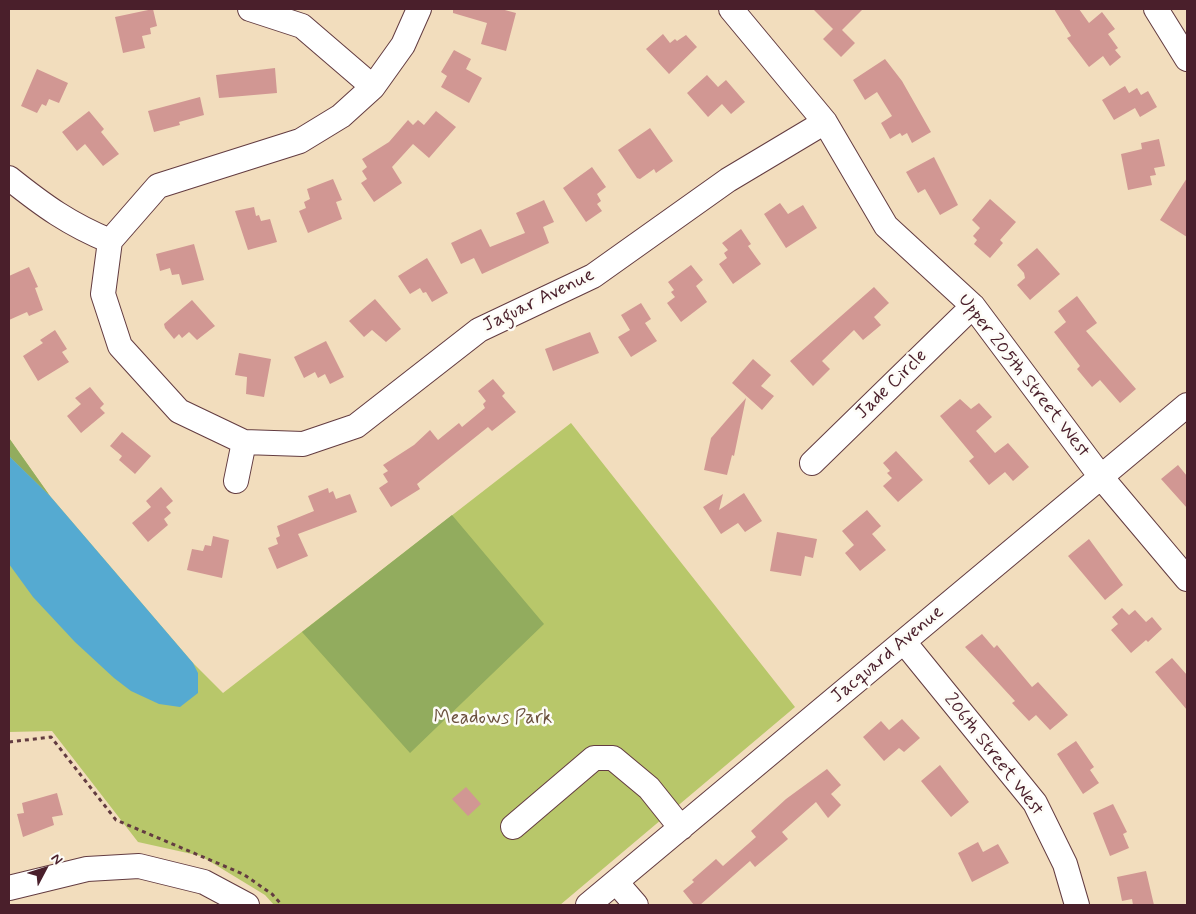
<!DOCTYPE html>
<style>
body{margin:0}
#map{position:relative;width:1196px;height:914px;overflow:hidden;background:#f2ddbd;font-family:Mynerve,sans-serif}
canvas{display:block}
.frame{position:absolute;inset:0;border:10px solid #4a1f2b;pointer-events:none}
.north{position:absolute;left:20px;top:844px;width:50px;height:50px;-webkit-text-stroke:4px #fdfcf7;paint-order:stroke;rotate:50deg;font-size:14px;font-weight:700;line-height:20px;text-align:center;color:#4a1f2b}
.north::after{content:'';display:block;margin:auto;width:18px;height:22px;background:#4a1f2b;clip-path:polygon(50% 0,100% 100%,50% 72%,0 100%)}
</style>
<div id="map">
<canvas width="1196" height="914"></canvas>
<div class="frame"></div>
<div class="north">N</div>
</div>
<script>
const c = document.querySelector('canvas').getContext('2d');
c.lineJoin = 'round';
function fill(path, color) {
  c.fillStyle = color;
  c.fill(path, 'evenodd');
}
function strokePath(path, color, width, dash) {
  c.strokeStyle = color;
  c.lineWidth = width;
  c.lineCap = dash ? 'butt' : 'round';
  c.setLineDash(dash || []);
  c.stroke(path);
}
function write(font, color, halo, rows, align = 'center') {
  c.font = font + ' Mynerve,sans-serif';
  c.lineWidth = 5;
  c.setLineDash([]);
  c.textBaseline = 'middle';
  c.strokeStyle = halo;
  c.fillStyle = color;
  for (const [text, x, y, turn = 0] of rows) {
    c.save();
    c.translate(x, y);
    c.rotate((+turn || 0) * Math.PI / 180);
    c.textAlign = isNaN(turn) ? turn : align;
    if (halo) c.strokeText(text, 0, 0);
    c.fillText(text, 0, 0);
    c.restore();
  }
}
fill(new Path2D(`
 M571,423L795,707L560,905H274L265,895L201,856L138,842L52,731L9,732V438L50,496L193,663L223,693Z`), '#b8c76a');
fill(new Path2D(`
 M9,438L50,496L9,456Z
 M452,515L544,624L410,753L302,632Z`), '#92ac5e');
fill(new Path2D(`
 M9,456L50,496L193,663L198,673V693L180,707L159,704L131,691L114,678L75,642L33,597L9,564Z`), '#55aad1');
fill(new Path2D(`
 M153,9L157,26L150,28L151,34L142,36L145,48L123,53L115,17Z
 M453,9H501L516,13L506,51L481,44L487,23L453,13Z
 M813,9H863L842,30L855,43L841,57L823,39L833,29Z
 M1054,9H1079L1089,23L1102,12L1115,29L1108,34L1118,48L1115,50L1121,57L1110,66L1103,56L1089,67L1067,38L1071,36Z
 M663,34L670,43L675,39L677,41L686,35L697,47L669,74L646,49Z
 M454,50L471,59L466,69L482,78L469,103L441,87L447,76L441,72Z
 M885,59L902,81L931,132L912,143L907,133L902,136L900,133L890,139L881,123L892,116L877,92L865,100L853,80Z
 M275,68L277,93L219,98L216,75Z
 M37,69L68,83L59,103L49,99L46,106L42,104L37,113L21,106Z
 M707,75L718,87L726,80L745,102L731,114L722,104L708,117L687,93Z
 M1125,86L1129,93L1137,88L1141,95L1148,91L1157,107L1140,117L1135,108L1114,120L1102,100Z
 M200,97L204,115L179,122L180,125L154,132L148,111Z
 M89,111L104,129L101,132L119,154L103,166L85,144L77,151L62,132Z
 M436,111L456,127L429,158L413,144L392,167L402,183L374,202L361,183L367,179L362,171L367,167L362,159L389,142L408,120L413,125L418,120L424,125Z
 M650,128L673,161L656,173L654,169L640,179L637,178L618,150Z
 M1159,139L1165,166L1154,168L1156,175L1150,176L1152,185L1128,190L1121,154L1142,149L1141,143Z
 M934,157L958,205L940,215L925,189L918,193L906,172Z
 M592,167L606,187L597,194L601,201L597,204L602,211L586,222L563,188Z
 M1187,178V237L1160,220Z
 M333,179L342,200L336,202L342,219L308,233L299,211L306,208L304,202L310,199L307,189Z
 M990,199L1016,222L1000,240L1003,243L990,258L974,244L977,240L973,236L980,228L972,220Z
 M544,200L554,222L543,227L549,243L482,274L474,258L461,264L451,243L481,229L490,247L525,233L516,213Z
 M780,203L788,214L803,205L817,228L786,248L764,214Z
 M254,207L256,216L259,215L261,221L270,219L277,242L248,250L235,211Z
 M741,229L751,244L748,246L761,264L733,284L719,264L727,258L724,253L728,250L722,243Z
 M194,244L204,280L182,285L179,274L172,275L170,268L160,271L156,254Z
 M1037,248L1060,274L1030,300L1017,285L1025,278L1024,273L1017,265Z
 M427,258L448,293L432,302L426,292L423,293L420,288L410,294L398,276Z
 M691,265L703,280L696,286L707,302L681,322L667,303L675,297L671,292L674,290L668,282Z
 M29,267L38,287L35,288L43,310L29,316L27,312L9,320V276Z
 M874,287L889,303L874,317L881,325L863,340L854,330L822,361L830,369L813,386L790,361Z
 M1077,296L1097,323L1086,331L1136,389L1120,403L1100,380L1092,387L1077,369L1080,366L1054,332L1066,322L1058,311Z
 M375,299L401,329L386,342L372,330L364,337L349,321Z
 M192,300L215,326L197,340L189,332L182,338L179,334L174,339L165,328L164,324Z
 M641,303L651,319L645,323L657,341L631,357L618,337L630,330L621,315Z
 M55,330L67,349L62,352L69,362L38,381L23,356L43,343L40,340Z
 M590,332L599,353L553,371L545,349Z
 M326,341L344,377L330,384L325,374L318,378L315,372L304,378L294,357Z
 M239,353L271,359L264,397L246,394L247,377L235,375Z
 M753,359L771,375L761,386L774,396L762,410L732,383Z
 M493,379L505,393L502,396L516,412L492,431L488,427L417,484L420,489L391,507L379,488L388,482L383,474L388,471L383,465L414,445L430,430L438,440L459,423L462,427L485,408L483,404L486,401L478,391Z
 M90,387L104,404L100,408L105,413L81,433L67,416L81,404L75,398Z
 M746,398L734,456L732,455L727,475L704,470L711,438Z
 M960,399L971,409L979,403L992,417L976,431L995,453L1008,443L1029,467L1013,481L1005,472L989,485L969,461L974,457L940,416Z
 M122,432L151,456L135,474L119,460L122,456L110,446Z
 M896,451L923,480L898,502L883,486L892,478L887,473L890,471L883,463Z
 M1178,465L1187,476V508L1161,479Z
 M161,487L173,501L166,507L171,513L164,519L168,525L148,542L132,523L151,507L146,501Z
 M328,488L329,493L333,491L336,499L350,494L357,512L298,534L308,556L277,569L268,548L278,544L276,538L280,536L277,526L314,511L308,496Z
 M744,493L762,521L745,532L738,523L721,534L703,507L723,494L719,510Z
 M867,510L881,526L872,534L886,550L860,571L845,553L854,545L842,531Z
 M777,532L817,539L813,558L805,556L801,576L770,571Z
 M213,536L229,540L222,578L187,570L192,549L203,551L205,545L211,546Z
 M1089,539L1123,585L1105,600L1068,556Z
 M1122,608L1129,615L1135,610L1146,622L1152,617L1162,629L1148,642L1146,640L1131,653L1111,630L1118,624L1112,617Z
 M982,634L994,648L997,645L1032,687L1038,682L1068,715L1050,730L1036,715L1029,721L1012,703L1015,701L965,647Z
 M1172,658L1187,675V710L1155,672Z
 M902,719L920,738L904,752L899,748L884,761L863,737L881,721L889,730Z
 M1076,741L1094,767L1090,770L1099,783L1083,794L1057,754Z
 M940,765L969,802L951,817L921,781Z
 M827,769L841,785L831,794L841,805L828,818L816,802L782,832L788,839L755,867L750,861L700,905H694L683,891L694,882L692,880L716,859L723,866L756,837L751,831L786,799Z
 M466,787L481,804L468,816L452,799Z
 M57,793L63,815L52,817L54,825L23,837L17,814L24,813L22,803Z
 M1113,804L1127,832L1123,834L1129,848L1110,856L1093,813Z
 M978,842L983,852L998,844L1009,863L972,882L958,853Z
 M1146,871L1154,905H1133L1132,899L1122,901L1117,877Z`), '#d19793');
const minor = new Path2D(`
 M250,9L302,26L373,87
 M419,9L403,45L373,87L341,116L300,141L158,186L110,241L103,294L120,346L179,411L244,442L303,444L356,426L479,330L593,276L728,180L825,122
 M731,9L825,122L886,226L973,306L1101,477L1187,579
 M1156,9L1187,59
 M9,178C44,206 69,224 110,241
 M812,463L973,306
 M236,481L244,442
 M904,642L1035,803L1065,864L1077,905
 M513,827L594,758H613L649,788L681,828
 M616,882L636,905
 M9,888L87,869L139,866L204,882L247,905
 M588,905L1187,405`);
strokePath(minor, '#633c41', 26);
strokePath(new Path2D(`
 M9,742L51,737L116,820L243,874L272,894L282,905`), '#633c41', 3, [4, 4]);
strokePath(minor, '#fff', 24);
write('19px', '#4a1f2b', '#fdfcf7', [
 ["Jaguar Avenue",539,301,-26],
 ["Upper 205th Street West",1023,376,52],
 ["Jade Circle",892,385,-44],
 ["Jacquard Avenue",888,655,-40],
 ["206th Street West",993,755,52]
]);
write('19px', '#6b513e', '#fdfcf7', [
 ["Meadows Park",493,719]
]);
</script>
